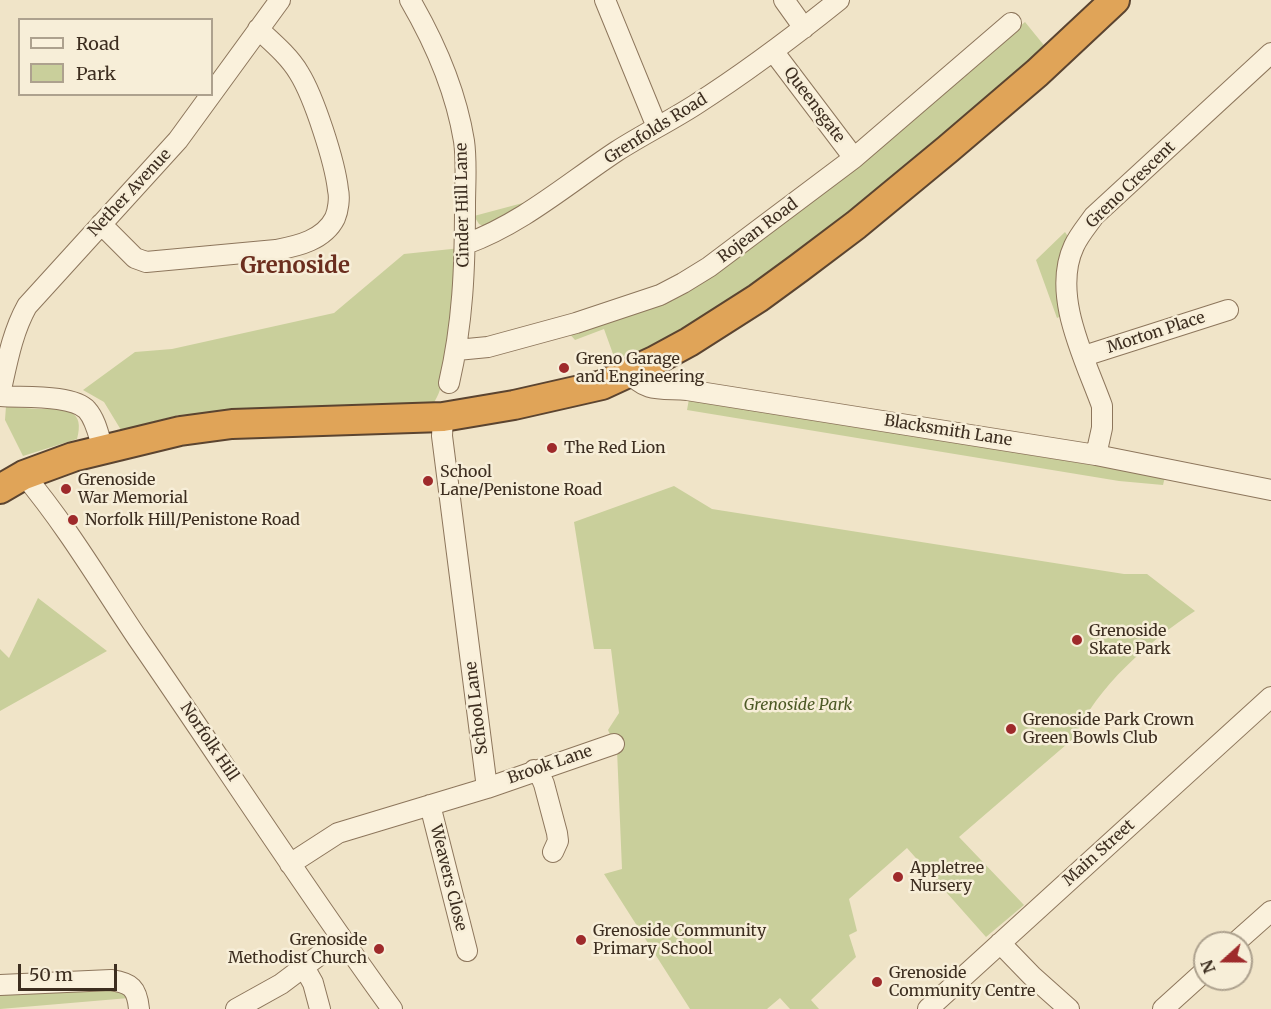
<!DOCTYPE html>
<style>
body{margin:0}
#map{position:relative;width:1271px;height:1009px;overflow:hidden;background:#f0e4c8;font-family:Merriweather,serif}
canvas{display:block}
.legend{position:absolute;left:18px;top:18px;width:195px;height:78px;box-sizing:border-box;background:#f7eed8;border:2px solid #ada18e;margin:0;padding:8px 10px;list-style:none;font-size:18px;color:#3d2e20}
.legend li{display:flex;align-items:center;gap:12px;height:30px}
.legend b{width:30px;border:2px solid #ada18e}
.north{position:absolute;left:1193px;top:931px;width:60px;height:60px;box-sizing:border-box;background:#f7eed8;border:2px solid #ada18e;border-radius:50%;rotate:249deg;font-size:16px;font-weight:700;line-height:24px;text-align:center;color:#3d2e20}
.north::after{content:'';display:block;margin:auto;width:21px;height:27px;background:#9e2a2b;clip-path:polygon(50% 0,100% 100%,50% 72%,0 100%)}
.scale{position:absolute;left:18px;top:964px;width:99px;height:27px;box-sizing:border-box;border:3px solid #3d2e20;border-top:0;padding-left:8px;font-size:18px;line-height:21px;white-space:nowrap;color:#3d2e20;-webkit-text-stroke:4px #f7eed8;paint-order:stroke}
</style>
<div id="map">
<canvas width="1271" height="1009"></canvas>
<ul class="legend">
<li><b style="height:8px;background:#faf1dc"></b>Road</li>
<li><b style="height:16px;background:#c9cf9b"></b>Park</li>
</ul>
<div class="north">N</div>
<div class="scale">50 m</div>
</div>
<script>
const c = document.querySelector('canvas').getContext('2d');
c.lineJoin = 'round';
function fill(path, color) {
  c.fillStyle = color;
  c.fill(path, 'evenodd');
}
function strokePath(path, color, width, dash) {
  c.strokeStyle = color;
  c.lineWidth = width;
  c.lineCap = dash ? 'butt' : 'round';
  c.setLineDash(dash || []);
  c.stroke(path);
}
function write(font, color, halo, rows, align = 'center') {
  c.font = font + ' Merriweather,serif';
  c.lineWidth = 5;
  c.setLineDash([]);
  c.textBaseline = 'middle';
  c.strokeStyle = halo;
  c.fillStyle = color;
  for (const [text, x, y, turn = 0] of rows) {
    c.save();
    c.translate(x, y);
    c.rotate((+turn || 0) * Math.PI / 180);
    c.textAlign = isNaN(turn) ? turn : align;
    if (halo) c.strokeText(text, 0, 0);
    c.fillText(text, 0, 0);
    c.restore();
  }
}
fill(new Path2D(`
 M1025,22L1047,49L886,184L760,280L663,344L617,365L604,329L575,340L568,332L768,233Z
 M534,200L485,227L479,224L474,216Z
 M1065,232L1069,238C1060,265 1055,288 1061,316L1057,318L1036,260Z
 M461,248C457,278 451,392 430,407L179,415L121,430L104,402L83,390L135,352L172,349L334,313L404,254Z
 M689,399L1165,477L1163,485L1119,481L687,410Z
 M6,406C18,407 31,409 44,409C67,409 85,410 77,439L23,456L5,420Z
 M674,486L712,509L1124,574H1147L1195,611C1149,641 1097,687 1074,738L959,837L1024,905L986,937L907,848L849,899L857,931L849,935L856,957L811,1000L819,1009H790L780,998L767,1009H690L604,874L622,869L617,750L608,730L619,713L611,649H594L574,522Z
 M38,598L107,651L0,711V649L9,658Z
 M98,988L120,991L129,998L0,1009V990Z`), '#c9cf9b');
const minor = new Path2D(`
 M410,0C435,43 456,92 464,141C467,162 465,184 465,205C465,267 463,323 449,383
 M605,0L657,127
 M784,0L804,28
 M773,51L854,158
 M101,224L135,258L146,262L276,250C298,246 324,240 335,218C338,211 340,198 338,190C335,162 314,97 299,73C289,56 272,42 258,29
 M466,244C523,223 567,184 617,151C642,135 670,121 695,105C745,73 793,37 839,0
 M457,350L488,347L576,323L660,295L683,283L709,267L854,158L1011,23
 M1084,356L1228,310
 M630,372C644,393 663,388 687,390L1096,455L1271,490
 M0,394C7,363 12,333 27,306L178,140L280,0
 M0,396C22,398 72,394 87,410C96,420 99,437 103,449
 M443,417L442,436L487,788
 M1096,455L1102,428V406C1085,359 1051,295 1074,246C1079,235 1087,226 1094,216L1271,53
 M24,475C67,526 101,584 138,639C223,762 304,888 392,1009
 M534,770L541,777L544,784L557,833L558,841L553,852
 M430,805L467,951
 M290,864L338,833L487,788L614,744
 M1000,943L1032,976L1069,1009
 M1235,943L1271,911
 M304,967L313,983L320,1009
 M0,985L111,980C131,983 137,988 139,1009
 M236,1009L281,984L341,939
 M928,1009L1271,697
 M1163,1009L1205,971`);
const highway = new Path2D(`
 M0,489L24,475L73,457L180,431L232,424L443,417L514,405L602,385L654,361L689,342L758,298L799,268L856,225L948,149L1037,73L1115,0`);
strokePath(minor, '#8d765c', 22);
strokePath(highway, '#5b4430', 32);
strokePath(minor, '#faf1dc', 20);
strokePath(highway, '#e0a458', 28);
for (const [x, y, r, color] of [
 [564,368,6,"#9e2a2b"],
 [552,448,6,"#9e2a2b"],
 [428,481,6,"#9e2a2b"],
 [66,489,6,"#9e2a2b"],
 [73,520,6,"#9e2a2b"],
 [1077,640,6,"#9e2a2b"],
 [1011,729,6,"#9e2a2b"],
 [898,877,6,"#9e2a2b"],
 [581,940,6,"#9e2a2b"],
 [379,949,6,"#9e2a2b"],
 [877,982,6,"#9e2a2b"]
]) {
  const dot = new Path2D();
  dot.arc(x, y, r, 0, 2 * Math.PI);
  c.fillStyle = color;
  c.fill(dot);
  strokePath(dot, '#f7eed8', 2);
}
write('16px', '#3d2e20', '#f7eed8', [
 ["Queensgate",814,105,53],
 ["Grenfolds Road",656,129,-32],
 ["Greno Crescent",1131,185,-44],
 ["Nether Avenue",130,193,-47],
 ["Cinder Hill Lane",463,205,-91],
 ["Rojean Road",758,231,-37],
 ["Morton Place",1156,333,-18],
 ["Blacksmith Lane",948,431,9],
 ["School Lane",477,708,-97],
 ["Norfolk Hill",209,742,56],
 ["Brook Lane",550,765,-19],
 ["Main Street",1099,853,-42],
 ["Weavers Close",448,878,76]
]);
write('16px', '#3d2e20', '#f7eed8', [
 ["Greno Garage",576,359],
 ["and Engineering",576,377],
 ["The Red Lion",564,448],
 ["School",440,472],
 ["Lane/Penistone Road",440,490],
 ["Grenoside",78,480],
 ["War Memorial",78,498],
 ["Norfolk Hill/Penistone Road",85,520],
 ["Grenoside",1089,631],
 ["Skate Park",1089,649],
 ["Grenoside Park Crown",1023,720],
 ["Green Bowls Club",1023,738],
 ["Appletree",910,868],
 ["Nursery",910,886],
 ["Grenoside Community",593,931],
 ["Primary School",593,949],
 ["Grenoside",367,940,"right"],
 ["Methodist Church",367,958,"right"],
 ["Grenoside",889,973],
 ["Community Centre",889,991]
], 'left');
write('italic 16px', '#4d5a26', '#f7eed8', [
 ["Grenoside Park",798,705]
]);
write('bold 22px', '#6b2e1e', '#f7eed8', [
 ["Grenoside",295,267]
]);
</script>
